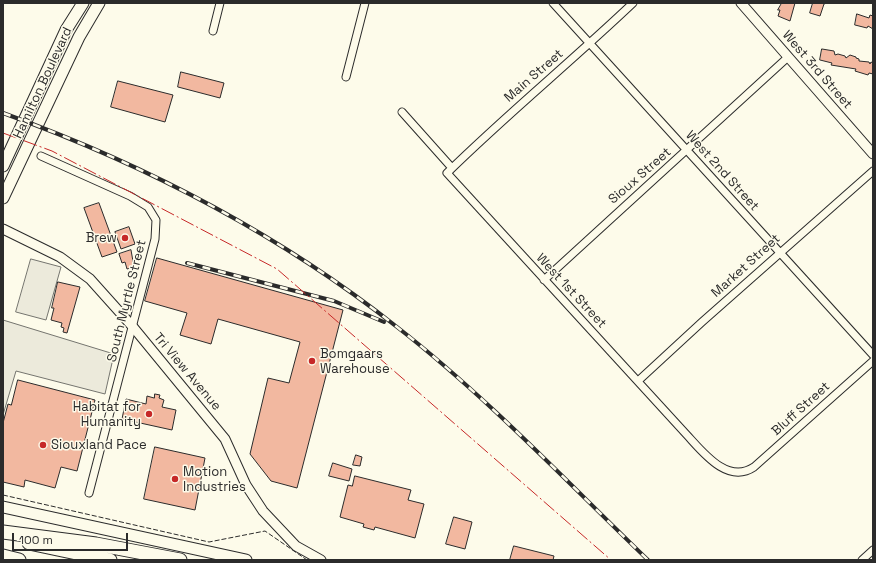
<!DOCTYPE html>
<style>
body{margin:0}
#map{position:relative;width:876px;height:563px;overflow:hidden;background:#fdfbea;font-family:"Space Grotesk",sans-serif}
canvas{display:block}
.frame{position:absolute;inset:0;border:4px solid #2b2b2b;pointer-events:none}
.scale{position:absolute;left:12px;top:533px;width:116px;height:18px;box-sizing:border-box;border:2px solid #2b2b2b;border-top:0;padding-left:5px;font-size:12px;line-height:14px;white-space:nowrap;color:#2b2b2b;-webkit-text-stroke:3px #fdfbea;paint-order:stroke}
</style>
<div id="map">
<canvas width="876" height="563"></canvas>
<div class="frame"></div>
<div class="scale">100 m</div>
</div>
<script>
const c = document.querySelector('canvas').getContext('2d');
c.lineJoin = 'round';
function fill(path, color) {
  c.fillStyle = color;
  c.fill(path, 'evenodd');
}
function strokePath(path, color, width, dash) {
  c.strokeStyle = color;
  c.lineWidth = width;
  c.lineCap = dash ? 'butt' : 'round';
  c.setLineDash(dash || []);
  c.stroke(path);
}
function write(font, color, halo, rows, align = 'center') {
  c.font = font + ' "Space Grotesk",sans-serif';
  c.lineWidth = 3;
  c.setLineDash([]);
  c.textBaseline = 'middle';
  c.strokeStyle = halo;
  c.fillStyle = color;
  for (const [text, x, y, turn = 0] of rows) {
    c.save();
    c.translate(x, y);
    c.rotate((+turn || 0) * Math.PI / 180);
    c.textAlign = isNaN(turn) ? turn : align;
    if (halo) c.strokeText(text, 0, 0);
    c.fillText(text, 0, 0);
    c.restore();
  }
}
const parking = new Path2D(`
 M31,259L61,267L46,320L16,312Z
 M3,320L114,354L105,394L16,371L3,415Z`);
fill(parking, '#eceadb');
strokePath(parking, '#74746e', 1);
const building = new Path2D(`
 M782,3H795L790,21L778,16L780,10H778Z
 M813,3H826L824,4L820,16L810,13Z
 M857,14L869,18L870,15L873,16V29L868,26L867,28L855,25Z
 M822,49L834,51L835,55L838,54L845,56L846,58L850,55L856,57V58L859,59V61L869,62L870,64L871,62L873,63V74L869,73L868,75L855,71L856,69L831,65L832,63L820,60Z
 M181,72L224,83L220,98L178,87Z
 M118,81L173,95L165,122L111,107Z
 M99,203L117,252L102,257L84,208Z
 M129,227L135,244L121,249L115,232Z
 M131,250L134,267L127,269L125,262L122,263L119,254Z
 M157,258L343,310L297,488L271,481L250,454L268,378L289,383L300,342L218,319L211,344L180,335L187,313L145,301Z
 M58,282L80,287L67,333L63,332L64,328L61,327L62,323L51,320L54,308H52Z
 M18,380L95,400L77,471L61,467L55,488L25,480L24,487L3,482V423L8,404L11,405Z
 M155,394L160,395L159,398L164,400L162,407L176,410L172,430L122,419L126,399L146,404L147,396L154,398Z
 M155,447L205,458L195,510L144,499Z
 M356,455L362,457L360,466L353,465Z
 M333,463L352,469L349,481L329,476Z
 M355,476L411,490L408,500L424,504L415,538L375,527L374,530L363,527L364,524L340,517L348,485L352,486Z
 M454,517L472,522L465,549L446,544Z
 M514,546L554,556L553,560H510Z`);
fill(building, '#f2b8a0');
strokePath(building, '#2b2b2b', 1);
const minor = new Path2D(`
 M553,3L873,355
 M633,3C572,61 507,114 447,173L686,434C702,451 727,485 754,467L873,361
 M213,31L220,3
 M346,77L365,3
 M402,112L452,168
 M41,156L130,196L148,207L156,220L155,239L89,493
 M544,280L787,58
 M638,381L702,322L873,171
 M862,560L873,550`);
const tertiary = new Path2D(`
 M741,3L873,154
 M3,229L60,257L90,279L133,327L225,439L246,485L263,511L296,546L321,560`);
const primary = new Path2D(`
 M3,166L66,30L83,3
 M3,198L79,37L99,3
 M3,507L246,560`);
const motorway = new Path2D(`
 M3,532L96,544L180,560
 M29,543L110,560
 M3,556L19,560`);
strokePath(minor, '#2b2b2b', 9);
strokePath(tertiary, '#2b2b2b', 11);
strokePath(primary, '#2b2b2b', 13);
strokePath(motorway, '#2b2b2b', 15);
strokePath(minor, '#fdfbea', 7);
strokePath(tertiary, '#fdfbea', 9);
strokePath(primary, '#fdfbea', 11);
strokePath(motorway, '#fdfbea', 13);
const rail = new Path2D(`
 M3,113C144,164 279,234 397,327C487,397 566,481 648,560
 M187,263L334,301L384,322`);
strokePath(rail, '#2b2b2b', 4);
strokePath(rail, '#fdfbea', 2.5, [8]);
strokePath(new Path2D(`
 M3,247H4
 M3,495L209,542L265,531L307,560`), '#2b2b2b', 1, [5, 2]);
strokePath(new Path2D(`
 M3,133L52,151L277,269L611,560`), '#c62828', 1, [14, 3, 2, 3]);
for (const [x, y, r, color] of [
 [125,238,4,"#c62828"],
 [312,361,4,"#c62828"],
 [149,414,4,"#c62828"],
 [43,445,4,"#c62828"],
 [175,479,4,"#c62828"]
]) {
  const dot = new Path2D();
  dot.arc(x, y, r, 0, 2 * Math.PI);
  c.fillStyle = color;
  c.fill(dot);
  strokePath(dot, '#fdfbea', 1.5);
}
write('13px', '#2b2b2b', '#fdfbea', [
 ["West 3rd Street",817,70,49],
 ["Main Street",534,76,-41],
 ["Hamilton Boulevard",43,83,-65],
 ["West 2nd Street",722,171,48],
 ["Sioux Street",640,176,-41],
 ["Market Street",746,266,-42],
 ["West 1st Street",571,291,47],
 ["South Myrtle Street",127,301,-76],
 ["Tri View Avenue",187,372,50],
 ["Bluff Street",801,409,-42]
]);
write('13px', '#2b2b2b', '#fdfbea', [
 ["Brew",117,238,"right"],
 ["Bomgaars",320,354],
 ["Warehouse",320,369],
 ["Habitat for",141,407,"right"],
 ["Humanity",141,422,"right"],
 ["Siouxland Pace",51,445],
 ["Motion",183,472],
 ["Industries",183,487]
], 'left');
</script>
